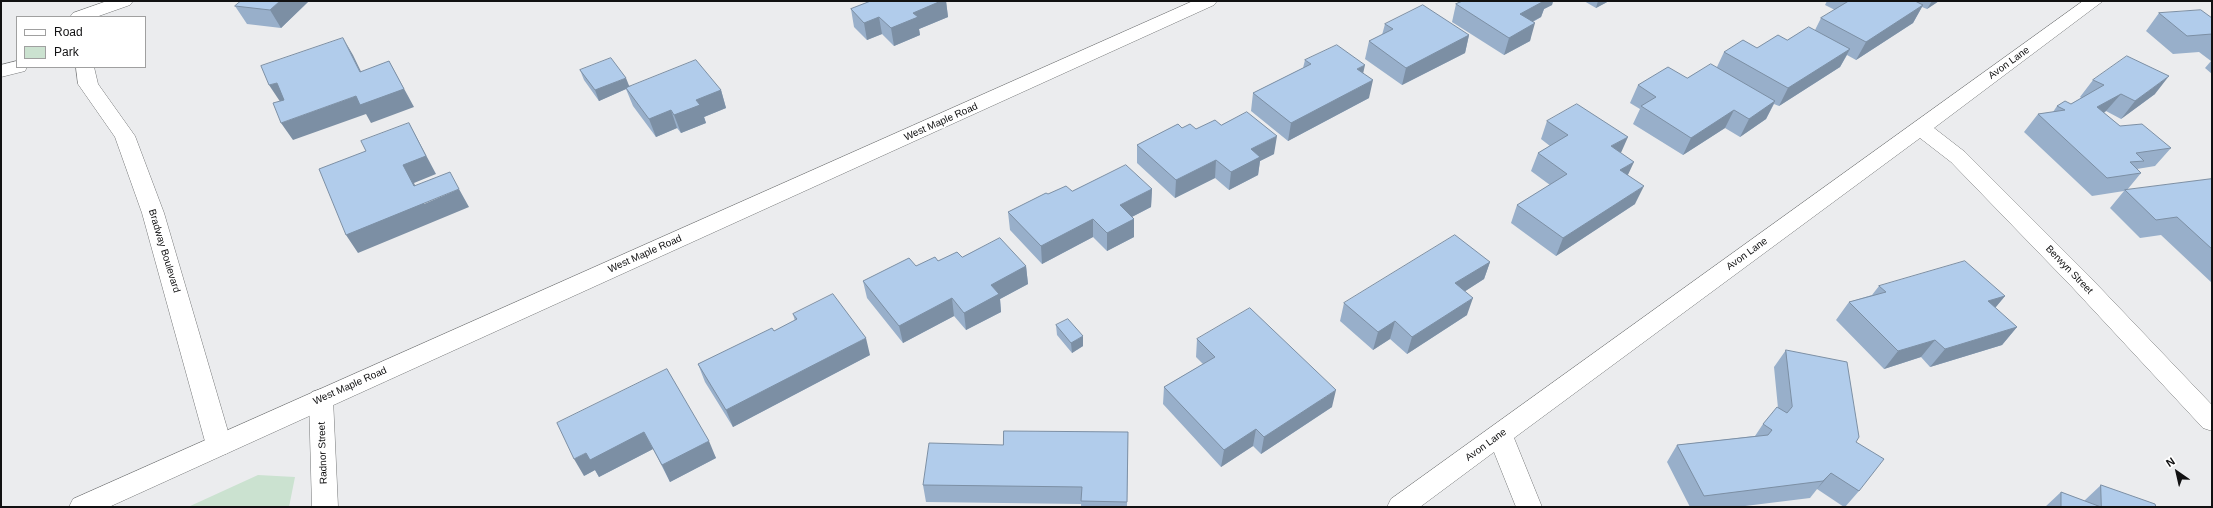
<!DOCTYPE html>
<style>
body{margin:0}
#map{position:relative;width:2213px;height:508px;overflow:hidden;background:#ebecee;font-family:Arial,sans-serif}
canvas{display:block}
.frame{position:absolute;inset:0;border:2px solid #111112;pointer-events:none}
.legend{position:absolute;left:16px;top:16px;width:130px;height:52px;box-sizing:border-box;background:#fff;border:1px solid #a0a0a0;margin:0;padding:5px 7px;list-style:none;font-size:12px;color:#111112}
.legend li{display:flex;align-items:center;gap:8px;height:20px}
.legend b{width:20px;border:1px solid #a0a0a0}
.north{position:absolute;left:2157px;top:452px;width:40px;height:40px;-webkit-text-stroke:3px #fff;paint-order:stroke;rotate:326deg;font-size:11px;font-weight:700;line-height:16px;text-align:center;color:#111112}
.north::after{content:'';display:block;margin:auto;width:14px;height:18px;background:#111112;clip-path:polygon(50% 0,100% 100%,50% 72%,0 100%)}
</style>
<div id="map">
<canvas width="2213" height="508"></canvas>
<div class="frame"></div>
<ul class="legend">
<li><b style="height:5px;background:#fff"></b>Road</li>
<li><b style="height:11px;background:#cbe2d0"></b>Park</li>
</ul>
<div class="north">N</div>
</div>
<script>
const c = document.querySelector('canvas').getContext('2d');
c.lineJoin = 'round';
function fill(path, color) {
  c.fillStyle = color;
  c.fill(path, 'evenodd');
}
function strokePath(path, color, width, dash) {
  c.strokeStyle = color;
  c.lineWidth = width;
  c.lineCap = dash ? 'butt' : 'round';
  c.setLineDash(dash || []);
  c.stroke(path);
}
function write(font, color, halo, rows, align = 'center') {
  c.font = font + ' Arial,sans-serif';
  c.lineWidth = 4;
  c.setLineDash([]);
  c.textBaseline = 'middle';
  c.strokeStyle = halo;
  c.fillStyle = color;
  for (const [text, x, y, turn = 0] of rows) {
    c.save();
    c.translate(x, y);
    c.rotate((+turn || 0) * Math.PI / 180);
    c.textAlign = isNaN(turn) ? turn : align;
    if (halo) c.strokeText(text, 0, 0);
    c.fillText(text, 0, 0);
    c.restore();
  }
}
fill(new Path2D(`
 M258,475L295,477L289,507H188Z`), '#cbe2d0');
const street = new Path2D(`
 M107,1H133L130,5L96,17H70L73,13Z
 M2083,1H2103L1934,128L1965,152L2088,275L2212,405V431L2203,428L2072,287L1951,162L1920,138L1514,438L1542,507H1516L1494,452L1420,507H1387L1391,499Z
 M17,61V67H27L25,71L1,77V65Z
 M76,67H94L98,84L135,136L164,213L232,445L228,453L219,456L210,453L206,445L142,213L115,137L78,84Z
 M321,389L330,392L333,399L338,507H312L309,399L312,392Z`);
const secondary = new Path2D(`
 M1193,1H1217L1214,5L109,507H69L73,499Z`);
strokePath(street, '#767879', 1);
strokePath(secondary, '#767879', 1);
fill(street, '#fff');
fill(secondary, '#fff');
fill(new Path2D(`
 M309,1L281,28L247,24L235,6Z
 M868,1H946L948,17L919,29L920,35L894,46L882,34L867,40L854,27L851,9L868,2Z
 M1463,1H1553L1552,5L1544,9L1541,17L1533,22L1530,41L1504,55L1452,22L1456,4Z
 M1584,1H1609L1596,8Z
 M1827,1H1939L1927,9L1922,7L1913,23L1856,60L1847,55L1840,67L1779,106L1774,104L1766,119L1740,137L1725,128L1683,155L1633,124L1640,109L1630,103L1638,85L1687,78L1717,67L1724,52L1757,48L1787,40L1815,30L1821,18L1835,10L1825,5Z
 M2159,13L2212,18V74L2205,68L2211,61L2199,52L2173,54L2146,31Z
 M1385,24L1469,35L1465,53L1402,85L1365,59L1369,41L1382,35Z
 M1305,60L1369,98L1288,141L1251,111L1253,93L1303,68Z
 M580,70L630,86L721,90L726,108L704,117L706,123L681,133L677,128L656,137L633,106L626,89L599,101L584,80Z
 M2093,80L2155,94L2121,119L2106,111L2104,113L2120,126L2171,148L2155,166L2137,169L2141,173L2127,190L2212,179V283L2161,235L2140,238L2110,208L2124,191L2092,196L2024,132L2038,114L2053,112L2057,106L2071,104L2081,98L2080,97Z
 M1547,121L1621,153L1635,204L1556,256L1511,223L1517,205L1550,185L1531,171L1538,153L1550,146L1541,139Z
 M1221,125L1274,154L1260,161L1258,175L1229,190L1215,178L1175,198L1137,163V145L1182,128L1196,129Z
 M1152,189L1151,207L1132,217L1134,219V237L1107,251L1093,237L1042,264L1010,230L1008,212L1048,194Z
 M962,257L1026,266L1028,284L1000,299L1001,312L966,330L954,316L903,343L867,298L863,281L916,266Z
 M1490,262L1484,279L1465,291L1467,315L1407,354L1390,339L1373,350L1340,321L1344,303Z
 M1879,286L2005,296L1995,308L2017,327L2002,345L1930,367L1921,357L1884,369L1836,320L1849,302L1872,295Z
 M793,314L870,355L733,427L705,382L698,364L774,331L795,321Z
 M1056,325L1083,346L1072,353L1057,335Z
 M1197,339L1332,407L1261,454L1253,446L1221,467L1163,404L1164,387L1203,364L1196,357Z
 M1786,350L1856,442L1859,491L1845,507H1844L1817,489L1810,498L1737,507H1690L1667,462L1677,445L1755,436L1763,424L1778,408L1774,367Z
 M667,369L716,458L670,482L653,449L599,477L595,470L584,476Z
 M1128,432L1127,507H1081V504L926,502L923,485L1003,445Z
 M2101,485L2156,507H2045L2061,492L2084,501Z`), '#98afca');
fill(new Path2D(`
 M280,1H309L281,28L270,10Z
 M940,1H946L948,17L919,29L920,35L894,46L891,28L913,13Z
 M1539,1H1553L1552,5L1544,9L1541,17L1514,31L1520,14Z
 M1598,1H1609L1596,8Z
 M1932,1H1939L1927,9Z
 M1923,5L1913,23L1856,60L1866,42Z
 M879,17L882,34L867,40L864,23Z
 M1535,23L1530,41L1504,55L1509,38Z
 M1469,35L1465,53L1402,85L1406,68Z
 M343,38L353,55L370,90L360,72Z
 M1850,49L1840,67L1779,106L1788,88Z
 M389,61L414,107L371,123L366,114L293,140L281,123L356,96Z
 M1365,65L1361,83L1357,69Z
 M2169,76L2155,94L2121,119L2135,101Z
 M626,78L630,88H626V89L599,101L595,90Z
 M1373,80L1369,98L1288,141L1291,123Z
 M277,83L288,101L281,103L269,85Z
 M721,90L726,108L704,117L706,123L681,133L674,115L696,100Z
 M2121,94L2106,111L2083,125L2097,107Z
 M1775,101L1766,119L1740,137L1749,119Z
 M671,110L677,128L656,137L649,119Z
 M1734,110L1725,128L1683,155L1691,138Z
 M409,123L436,174L414,183L424,204L459,189L469,207L358,253L346,235L403,165Z
 M1277,136L1274,154L1260,161L1258,175L1229,190L1231,172L1251,149Z
 M1628,137L1620,155L1611,146Z
 M1216,160L1215,178L1175,198L1176,180Z
 M1634,162L1626,179L1620,170Z
 M1644,186L1635,204L1556,256L1563,238Z
 M1152,189L1151,207L1120,223V205Z
 M1093,219V237L1042,264L1041,246Z
 M1134,219V237L1107,251V233Z
 M1490,262L1484,279L1450,301L1455,283Z
 M1026,266L1028,284L1000,299L1001,312L966,330L964,313L991,285Z
 M2005,296L1990,314L1988,301Z
 M952,298L954,316L903,343L899,326Z
 M1473,298L1467,315L1407,354L1412,337Z
 M1395,321L1390,339L1373,350L1378,332Z
 M2017,327L2002,345L1930,367L1945,349Z
 M1083,336V346L1072,353L1071,343Z
 M866,338L870,355L733,427L726,410Z
 M1935,340L1921,357L1884,369L1898,351Z
 M1336,390L1332,407L1261,454L1264,437Z
 M1256,429L1253,446L1221,467L1224,450Z
 M644,432L653,449L599,477L595,470L584,476L574,459L586,453Z
 M709,441L716,458L670,482L662,465Z
 M1831,473L1817,489L1810,498L1823,481Z`), '#7c8fa4');
const building = new Path2D(`
 M241,1H280L270,10L235,6Z
 M871,1H941L913,13L918,17L891,28L879,17L864,23L851,9Z
 M1463,1H1544L1520,14L1535,23L1509,38L1456,4Z
 M1849,1H1915L1923,5L1866,42L1821,18Z
 M1423,5L1469,35L1406,68L1369,41L1393,29L1385,24Z
 M2201,10L2212,18V34L2187,36L2159,13Z
 M1809,27L1850,49L1788,88L1724,52L1743,40L1757,48L1778,35L1787,40Z
 M343,38L360,72L389,61L404,89L360,105L356,96L281,123L273,103L284,100L277,83L269,85L261,66Z
 M1337,45L1365,65L1357,69L1373,80L1291,123L1253,93L1311,64L1305,60Z
 M2127,56L2169,76L2135,101L2121,94L2097,107L2120,126L2142,124L2171,148L2136,153L2144,161L2130,162L2141,173L2107,178L2038,114L2065,110L2057,106L2065,101L2071,104L2104,85L2093,80Z
 M611,58L626,78L595,90L580,70Z
 M696,60L721,90L696,100L700,105L674,115L671,110L649,119L626,88Z
 M1711,64L1775,101L1749,119L1734,110L1691,138L1641,106L1656,97L1638,85L1668,67L1687,78Z
 M1577,104L1628,137L1611,146L1634,162L1620,170L1644,186L1563,238L1517,205L1567,174L1538,153L1568,135L1547,121Z
 M1247,112L1277,136L1251,149L1260,157L1231,172L1216,160L1176,180L1137,145L1178,124L1182,128L1190,124L1196,129L1215,120L1221,125Z
 M409,123L426,156L403,165L414,186L450,172L459,189L346,235L319,169L366,151L361,141Z
 M1126,165L1152,189L1120,205L1134,219L1107,233L1093,219L1041,246L1008,212L1046,193L1048,194L1066,186L1072,191Z
 M2212,179V249L2177,217L2156,220L2125,190Z
 M1455,235L1490,262L1455,283L1473,298L1412,337L1395,321L1378,332L1344,303Z
 M1000,238L1026,266L991,285L999,294L964,313L952,298L899,326L863,281L909,258L916,266L935,257L938,261L957,252L962,257Z
 M1965,261L2005,296L1988,301L2017,327L1945,349L1935,340L1898,351L1849,302L1886,292L1879,286Z
 M833,294L866,338L726,410L698,364L772,328L774,331L797,319L793,314Z
 M1250,308L1336,390L1264,437L1256,429L1224,450L1164,387L1215,357L1197,339Z
 M1068,319L1083,336L1071,343L1056,325Z
 M1786,350L1847,362L1859,437L1856,442L1884,459L1859,491L1831,473L1823,481L1704,496L1677,445L1768,435L1772,430L1763,424L1777,407L1787,413L1792,407Z
 M667,369L709,441L662,465L644,432L590,460L586,453L574,459L557,423Z
 M1004,431L1128,432L1127,502L1081,501L1082,487L923,485L929,443L1003,445Z
 M2101,485L2155,504L2156,507H2061V492L2101,507Z`);
fill(building, '#b1cceb');
strokePath(building, '#7c8fa4', 1);
write('10px', '#111112', '#fff', [
 ["Avon Lane",2009,63,-36],
 ["West Maple Road",941,122,-24],
 ["Bradway Boulevard",164,251,73],
 ["West Maple Road",645,254,-24],
 ["Avon Lane",1747,254,-36],
 ["Berwyn Street",2069,270,46],
 ["West Maple Road",350,386,-24],
 ["Avon Lane",1486,445,-36],
 ["Radnor Street",323,453,-92]
]);
</script>
